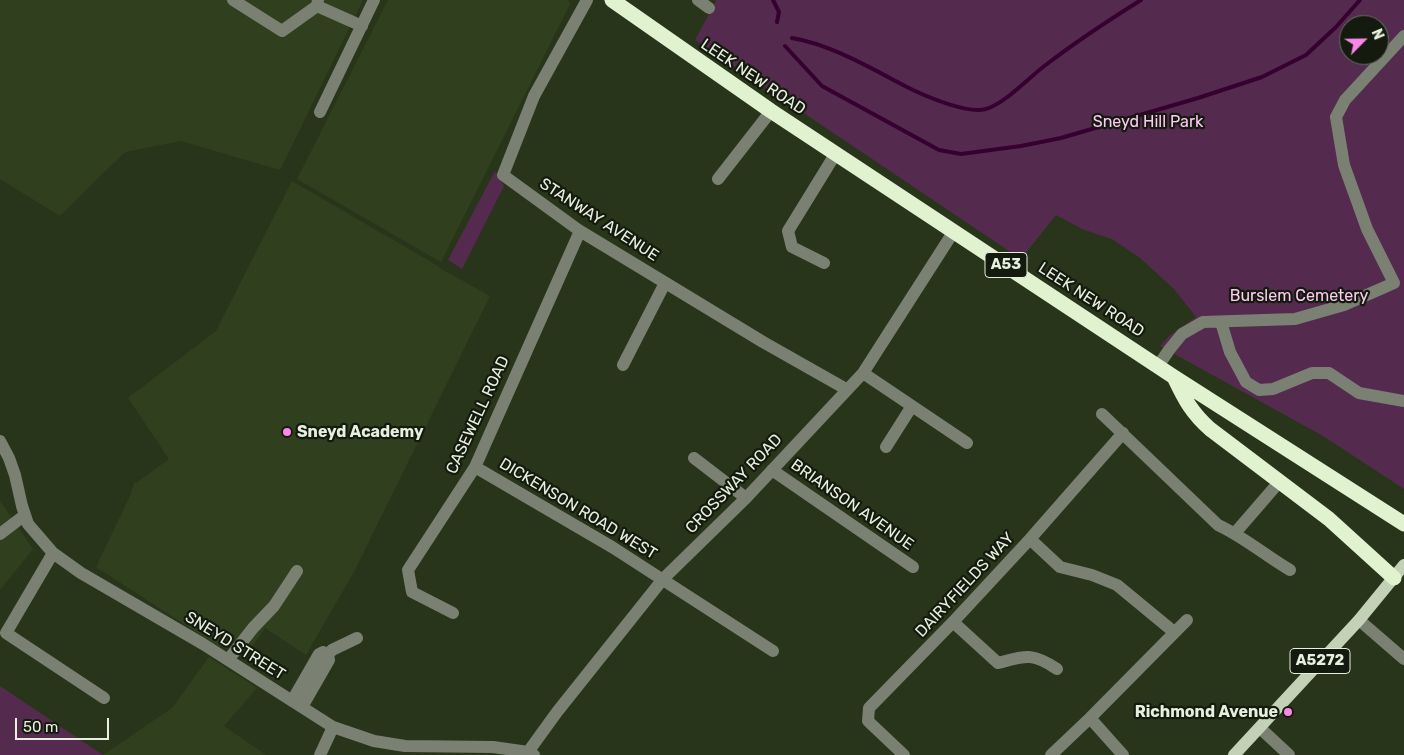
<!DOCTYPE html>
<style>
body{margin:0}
#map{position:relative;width:1404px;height:755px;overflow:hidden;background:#28351a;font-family:Rubik,sans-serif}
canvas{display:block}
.north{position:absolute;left:1339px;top:15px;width:50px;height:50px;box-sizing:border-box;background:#141a0e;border:1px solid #687062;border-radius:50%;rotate:67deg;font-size:14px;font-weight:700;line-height:20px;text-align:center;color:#e7f0df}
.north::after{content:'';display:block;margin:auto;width:18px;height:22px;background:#f987e8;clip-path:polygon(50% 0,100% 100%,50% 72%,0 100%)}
.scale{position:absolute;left:15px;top:718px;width:94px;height:22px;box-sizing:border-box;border:2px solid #e7f0df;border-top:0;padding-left:6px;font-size:15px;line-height:18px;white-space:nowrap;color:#e7f0df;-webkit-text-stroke:4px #141a0e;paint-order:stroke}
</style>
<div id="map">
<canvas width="1404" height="755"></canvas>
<div class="north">N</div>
<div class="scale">50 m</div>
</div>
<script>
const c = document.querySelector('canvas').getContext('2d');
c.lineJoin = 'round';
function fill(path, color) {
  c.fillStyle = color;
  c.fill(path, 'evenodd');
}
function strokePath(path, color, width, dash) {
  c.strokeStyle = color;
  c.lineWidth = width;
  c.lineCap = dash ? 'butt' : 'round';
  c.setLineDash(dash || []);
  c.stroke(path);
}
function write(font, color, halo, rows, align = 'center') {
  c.font = font + ' Rubik,sans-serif';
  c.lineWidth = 4.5;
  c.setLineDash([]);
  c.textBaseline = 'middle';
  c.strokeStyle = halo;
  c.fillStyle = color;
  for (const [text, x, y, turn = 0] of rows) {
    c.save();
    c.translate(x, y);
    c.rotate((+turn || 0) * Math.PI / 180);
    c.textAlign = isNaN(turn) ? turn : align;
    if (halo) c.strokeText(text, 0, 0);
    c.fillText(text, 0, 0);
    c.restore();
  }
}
fill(new Path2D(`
 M0,0H363L280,170L181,141L125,152L60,216L0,179Z
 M388,0H568L570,4L441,262L297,179Z
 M292,181L438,266V267L490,296L355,570L306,655L265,628L247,654L229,644L225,646H218L96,567L130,496L135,481L136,483L169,459L128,398L216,331Z
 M0,501L33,549L0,590Z
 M209,657L257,688L224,726L266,755H103L172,708Z`), '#30401e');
fill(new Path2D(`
 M715,0H1404V489L1323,436L1160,346L1169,336L1196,317L1174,289L1140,258L1112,239L1082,229L1056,215L1021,259L695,40L716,1ZM1349,25H1379V55H1349Z
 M495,171L504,186L462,269L448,260Z
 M0,686L103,755H0Z`), '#542b4e');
strokePath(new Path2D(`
 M773,0L779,12L777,22
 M792,38C834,45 875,71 913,90C930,98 968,114 986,109C1006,103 1029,77 1047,64C1077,41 1109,20 1141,0
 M785,46L822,86L939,150L961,154L1021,146L1061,138L1198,98L1262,77L1306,55L1336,27L1360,0`), '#360130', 4);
strokePath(new Path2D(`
 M233,0L282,31L317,6
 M318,0L317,6L362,26
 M587,0L534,96L503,175L580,231L763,342L846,389
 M698,0L709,8
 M320,112L374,0
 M718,179L771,111
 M824,263L792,247L788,231L836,153
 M1221,322L1230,352L1246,382L1259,390L1273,389L1312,373H1329L1359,393L1404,401
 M623,365L665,283
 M1158,366L1169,350L1182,334L1203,322L1295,319L1344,305L1394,283L1367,229L1344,165L1336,117L1345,100L1404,36
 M863,373L967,443
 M1102,414L1218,525C1244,537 1266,556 1290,570
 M0,441L9,458L15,475L22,506L28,524L53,553L81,573L203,644L333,727L374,741L405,746L493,747L528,752L534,755
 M886,447L912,406
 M694,458L746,498
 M475,467L612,547L773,651
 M772,470L913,567
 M1235,533L1280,481
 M0,534L25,515
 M1030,539L1060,567L1092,575L1117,585L1174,632
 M53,553L6,633L104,698
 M453,613L412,592L408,570L475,467L580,231
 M1359,620L1404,659
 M953,622L998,663C1025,656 1032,652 1057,669
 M328,655L332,650L357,638
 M228,660L253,628L274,606L297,571
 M292,701L319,654L323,652L328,655L329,660L302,707
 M1090,718L1123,755
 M1260,728L1289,755
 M528,752L557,712L663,579L746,498L863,373L954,231
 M320,755L333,727
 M904,755L868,721L869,708L953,622L1030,539L1123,433
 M1051,755L1090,718L1187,620`), '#7a8173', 12);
strokePath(new Path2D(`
 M1234,755L1359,620L1404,565`), '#c3d2b6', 12);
strokePath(new Path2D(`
 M612,0L771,111L1174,377L1404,524
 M1175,379C1185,400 1192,413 1210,429L1329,519L1394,578`), '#e0f2d0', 15);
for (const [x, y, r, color] of [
 [287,432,5,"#f987e8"],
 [1288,712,5,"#f987e8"]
]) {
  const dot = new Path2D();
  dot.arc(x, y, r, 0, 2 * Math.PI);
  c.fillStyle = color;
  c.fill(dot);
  strokePath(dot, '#141a0e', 2);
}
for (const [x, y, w] of [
 [1006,265,42],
 [1320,661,60]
]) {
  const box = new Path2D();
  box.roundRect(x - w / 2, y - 12.5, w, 25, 4);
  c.fillStyle = '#141a0e';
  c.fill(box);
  strokePath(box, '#e7f0df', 1);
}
write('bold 15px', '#e7f0df', null, [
 ["A53",1006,265],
 ["A5272",1320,661]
]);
write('16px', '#e7f0df', '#141a0e', [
 ["LEEK NEW ROAD",753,77,34],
 ["STANWAY AVENUE",599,220,33],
 ["LEEK NEW ROAD",1091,300,33],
 ["CASEWELL ROAD",478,415,-65],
 ["CROSSWAY ROAD",734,484,-46],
 ["BRIANSON AVENUE",852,505,35],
 ["DICKENSON ROAD WEST",578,509,31],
 ["DAIRYFIELDS WAY",965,585,-47],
 ["SNEYD STREET",235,646,32]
]);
write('16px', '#fecaf3', '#141a0e', [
 ["Sneyd Hill Park",1148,122],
 ["Burslem Cemetery",1299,296]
]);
write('bold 16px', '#e7f0df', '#141a0e', [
 ["Sneyd Academy",297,432],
 ["Richmond Avenue",1278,712,"right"]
], 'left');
</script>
